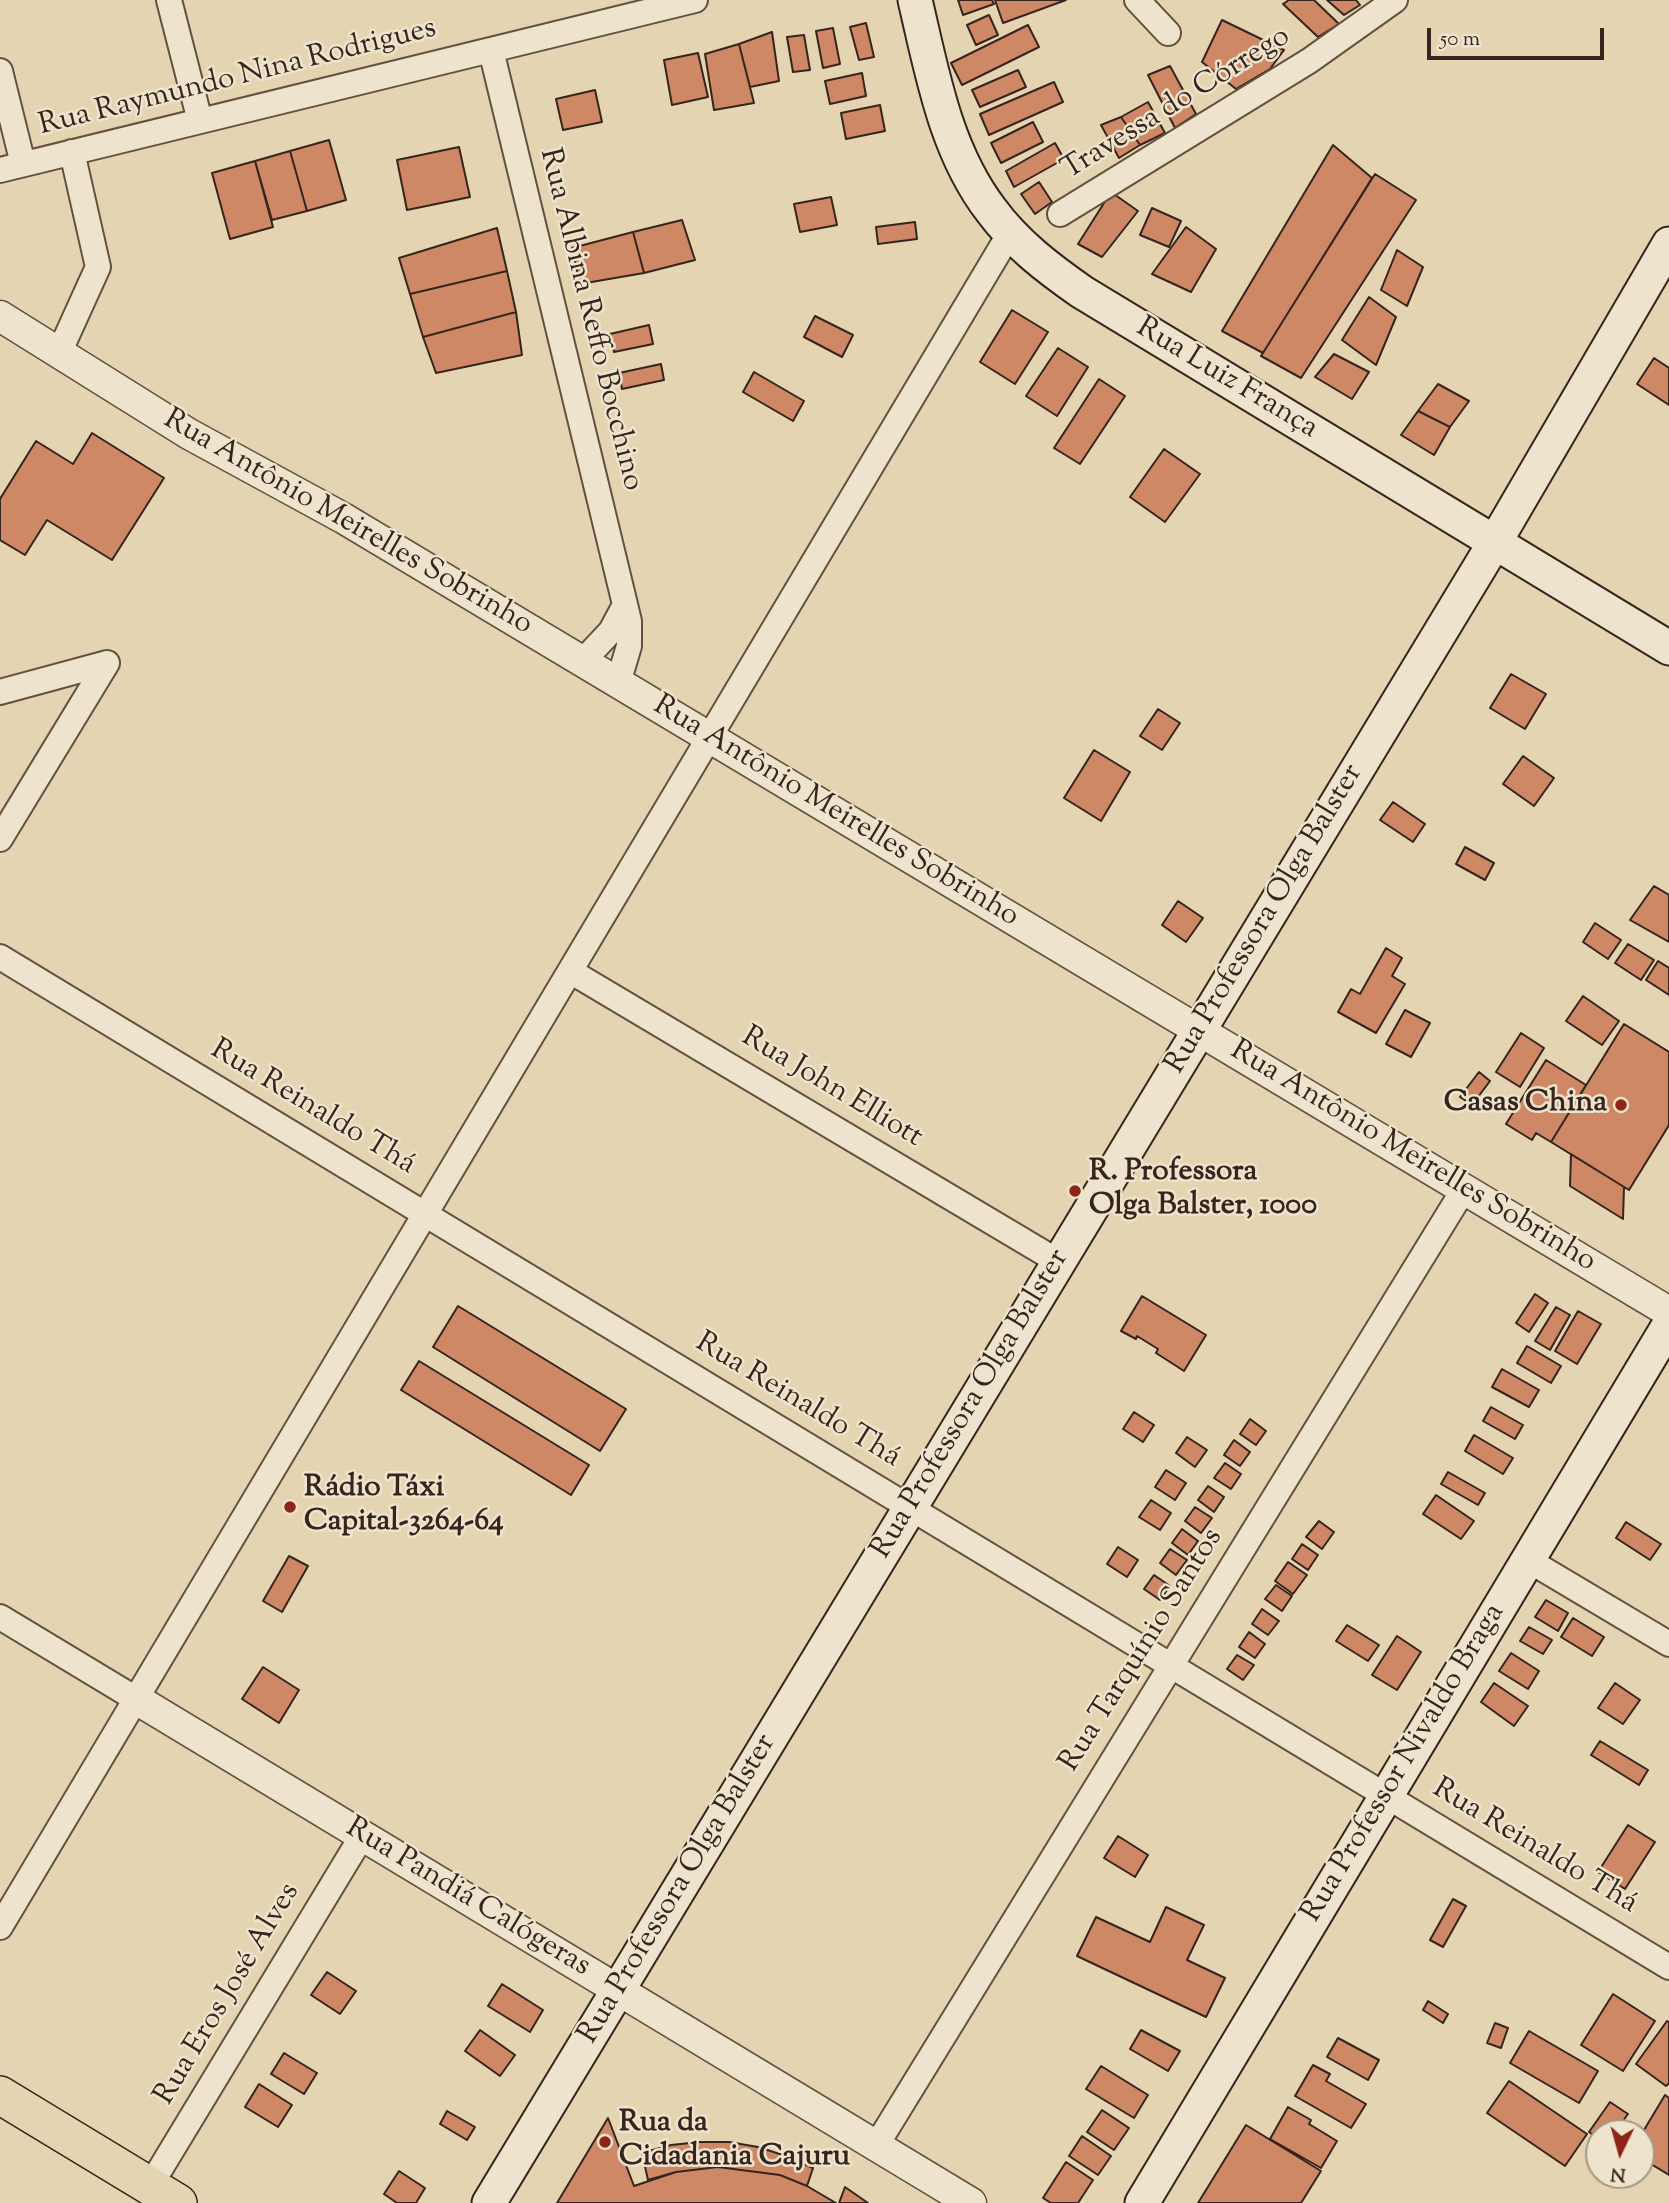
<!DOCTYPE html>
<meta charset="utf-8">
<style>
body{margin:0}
#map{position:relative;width:1669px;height:2203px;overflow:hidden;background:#e5d4b1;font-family:"Sorts Mill Goudy",serif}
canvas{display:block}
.north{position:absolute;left:1585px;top:2119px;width:70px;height:70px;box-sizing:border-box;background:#eee3cc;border:2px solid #a49786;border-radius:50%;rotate:185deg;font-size:19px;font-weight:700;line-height:28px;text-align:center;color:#36251c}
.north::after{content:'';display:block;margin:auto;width:24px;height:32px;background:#8f2418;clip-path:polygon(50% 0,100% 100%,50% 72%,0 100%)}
.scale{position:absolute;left:1427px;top:28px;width:177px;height:32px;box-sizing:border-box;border:4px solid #36251c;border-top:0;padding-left:9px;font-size:21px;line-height:24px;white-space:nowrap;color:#36251c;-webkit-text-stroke:5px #eee3cc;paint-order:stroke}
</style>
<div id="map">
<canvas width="1669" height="2203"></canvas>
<div class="north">N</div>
<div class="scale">50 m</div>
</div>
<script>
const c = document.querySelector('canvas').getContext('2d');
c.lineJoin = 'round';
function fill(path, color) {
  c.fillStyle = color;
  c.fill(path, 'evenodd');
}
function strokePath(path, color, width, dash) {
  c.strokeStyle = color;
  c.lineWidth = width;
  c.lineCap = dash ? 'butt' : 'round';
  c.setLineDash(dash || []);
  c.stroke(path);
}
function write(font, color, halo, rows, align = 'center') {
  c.font = font + ' "Sorts Mill Goudy",serif';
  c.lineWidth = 5;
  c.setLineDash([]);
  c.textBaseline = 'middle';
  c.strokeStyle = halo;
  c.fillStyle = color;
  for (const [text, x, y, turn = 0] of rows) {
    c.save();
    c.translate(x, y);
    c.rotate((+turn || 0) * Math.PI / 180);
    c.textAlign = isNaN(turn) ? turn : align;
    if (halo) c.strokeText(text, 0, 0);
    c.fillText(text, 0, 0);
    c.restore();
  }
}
const building = new Path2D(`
 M958,0H992L994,4L963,15Z
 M995,0H1066L1003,23Z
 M1289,0H1314L1339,24L1318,37L1283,4Z
 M1327,0H1356L1360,5L1344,15Z
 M989,15L998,35L976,45L967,25Z
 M1222,20L1284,50L1270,69L1236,89L1202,62Z
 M866,23L874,57L859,60L850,27Z
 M1028,25L1039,47L962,85L951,63Z
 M833,28L840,64L823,68L816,31Z
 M772,32L779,81L750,87L739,44Z
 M804,35L810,70L793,72L787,37Z
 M739,44L754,103L714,110L705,54Z
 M698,53L708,97L672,105L664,60Z
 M1170,66L1196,114L1175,128L1148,75Z
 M1018,70L1026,87L980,107L972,90Z
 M862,73L866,96L830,104L825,81Z
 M1054,82L1063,102L989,135L980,114Z
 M595,90L602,122L563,130L556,99Z
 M1148,102L1165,133L1140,145L1121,117Z
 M880,105L885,131L846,139L841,113Z
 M1121,117L1140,145L1119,158L1101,125Z
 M1033,122L1043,142L1001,163L991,143Z
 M329,140L346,200L307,211L290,151Z
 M1055,143L1064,159L1014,187L1006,171Z
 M1333,145L1372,178L1263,353L1222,331Z
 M459,147L470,197L407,210L397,160Z
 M290,151L307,211L272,220L255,161Z
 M255,161L273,227L230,239L212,173Z
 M1375,174L1416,200L1301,378L1261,356Z
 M1039,182L1052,202L1035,214L1021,194Z
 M1111,192L1138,211L1102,257L1078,244Z
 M831,197L837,225L800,232L794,204Z
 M1152,208L1181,221L1169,247L1140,235Z
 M682,220L695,260L644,273L633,232Z
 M915,222L917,239L878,244L876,227Z
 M1186,227L1216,249L1191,292L1152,274Z
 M497,228L507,271L410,294L399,258Z
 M633,232L644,273L580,284L572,248Z
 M1397,250L1423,267L1407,306L1381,290Z
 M507,271L516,312L423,337L410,294Z
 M1369,297L1396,317L1376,365L1342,340Z
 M1012,310L1048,332L1015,384L980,362Z
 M516,312L522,355L436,373L423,337Z
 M815,316L853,335L842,357L804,337Z
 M649,325L653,344L614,352L610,334Z
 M1058,348L1088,367L1057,416L1026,396Z
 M1334,354L1369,372L1352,399L1315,377Z
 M1654,358L1669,368V405L1637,384Z
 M661,364L664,380L622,389L619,373Z
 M754,372L804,401L793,421L743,392Z
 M1099,379L1125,396L1080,464L1054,448Z
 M1438,384L1469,401L1450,427L1418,411Z
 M1418,411L1450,427L1434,455L1401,435Z
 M92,433L164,478L112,560L47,520L25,555L0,540V499L36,441L73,464Z
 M1164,449L1200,474L1165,522L1130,497Z
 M1511,674L1546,694L1525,729L1490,708Z
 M1158,709L1180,723L1162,750L1140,736Z
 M1094,750L1130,772L1101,821L1064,798Z
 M1523,756L1554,778L1534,806L1503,784Z
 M1393,802L1425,824L1413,842L1380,820Z
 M1465,847L1494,863L1485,880L1456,864Z
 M1654,886L1669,895V942L1630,920Z
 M1178,901L1203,918L1186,942L1162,925Z
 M1595,923L1621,940L1608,959L1583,942Z
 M1628,944L1654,960L1641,980L1615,963Z
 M1386,948L1402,958L1392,976L1405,984L1376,1033L1338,1012L1351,989L1360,994Z
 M1658,961L1669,968V995L1646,980Z
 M1583,996L1619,1021L1602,1045L1566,1021Z
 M1405,1010L1430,1023L1411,1057L1386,1044Z
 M1624,1024L1669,1052V1125L1629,1190L1551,1142Z
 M1521,1033L1544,1048L1520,1087L1496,1072Z
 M1546,1060L1586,1085L1551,1142L1536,1133L1532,1140L1506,1124Z
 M1479,1072L1490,1081L1472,1105L1460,1097Z
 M1571,1154L1624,1187L1623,1219L1570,1186Z
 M1535,1294L1548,1303L1529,1332L1516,1323Z
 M1142,1296L1206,1335L1184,1371L1156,1353L1158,1349L1137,1336L1136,1339L1121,1331Z
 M458,1306L626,1409L600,1451L433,1347Z
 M1556,1307L1570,1315L1550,1350L1535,1341Z
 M1578,1311L1601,1324L1577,1364L1555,1351Z
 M1527,1346L1561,1366L1551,1383L1517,1363Z
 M419,1361L589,1465L571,1495L401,1390Z
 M1502,1369L1539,1390L1529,1407L1492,1387Z
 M1491,1407L1523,1425L1515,1439L1483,1421Z
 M1134,1412L1154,1425L1143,1442L1123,1429Z
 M1250,1419L1266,1431L1256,1445L1240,1434Z
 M1474,1435L1513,1458L1503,1474L1465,1451Z
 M1187,1437L1207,1450L1195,1467L1176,1453Z
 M1234,1440L1250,1452L1240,1466L1224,1455Z
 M1225,1463L1241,1474L1231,1489L1214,1478Z
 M1166,1470L1186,1483L1175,1500L1155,1487Z
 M1448,1472L1485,1493L1478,1505L1441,1484Z
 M1208,1486L1224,1497L1214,1512L1198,1500Z
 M1436,1495L1474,1521L1461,1539L1423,1514Z
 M1151,1500L1171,1513L1160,1530L1139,1517Z
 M1195,1507L1212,1518L1201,1533L1185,1521Z
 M1319,1521L1334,1532L1322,1549L1306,1537Z
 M1626,1522L1661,1544L1650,1560L1616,1538Z
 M1182,1529L1198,1541L1188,1555L1172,1543Z
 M1302,1544L1318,1555L1308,1570L1292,1559Z
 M1118,1547L1138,1560L1127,1577L1107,1564Z
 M1170,1549L1187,1560L1176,1575L1160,1563Z
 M289,1556L308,1566L282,1612L263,1601Z
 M1288,1562L1307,1575L1293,1594L1275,1581Z
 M1154,1575L1170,1586L1160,1600L1144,1589Z
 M1276,1585L1292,1596L1282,1611L1265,1599Z
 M1546,1600L1568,1613L1558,1631L1535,1617Z
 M1262,1609L1279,1621L1268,1635L1252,1624Z
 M1573,1618L1604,1637L1592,1656L1561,1637Z
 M1347,1625L1379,1645L1368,1661L1336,1641Z
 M1529,1627L1552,1640L1543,1654L1520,1641Z
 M1249,1632L1265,1644L1255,1658L1239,1647Z
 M1397,1636L1421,1652L1397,1690L1372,1675Z
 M1511,1653L1539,1671L1528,1689L1499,1671Z
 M1237,1655L1254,1665L1243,1680L1227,1669Z
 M263,1667L299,1690L279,1723L242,1699Z
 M1494,1683L1528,1706L1514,1726L1481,1702Z
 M1615,1683L1640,1700L1623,1724L1598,1708Z
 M1600,1741L1648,1770L1639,1785L1591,1755Z
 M1628,1825L1655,1842L1625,1889L1598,1872Z
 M1118,1836L1148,1855L1135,1877L1104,1858Z
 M1453,1899L1466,1906L1443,1947L1430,1940Z
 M1166,1907L1204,1925L1187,1960L1225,1978L1206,2017L1077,1956L1096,1917L1150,1942Z
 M327,1972L356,1991L340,2014L311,1995Z
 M502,1984L543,2010L530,2032L488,2006Z
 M1613,1994L1655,2021L1623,2071L1581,2045Z
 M1428,2001L1448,2014L1443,2023L1423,2010Z
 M1667,2021L1669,2022V2083L1666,2086L1636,2064Z
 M1495,2023L1508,2028L1501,2048L1487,2043Z
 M480,2030L515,2055L500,2076L465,2051Z
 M1141,2030L1180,2051L1168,2071L1130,2049Z
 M1529,2031L1598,2071L1579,2103L1510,2063Z
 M1338,2038L1379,2060L1368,2080L1327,2057Z
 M284,2053L317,2073L304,2094L271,2074Z
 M1313,2065L1330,2074L1326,2081L1366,2104L1351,2128L1295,2096Z
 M1101,2066L1148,2095L1134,2118L1086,2089Z
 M1509,2081L1587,2134L1565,2166L1487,2113Z
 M259,2084L292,2105L278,2127L245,2107Z
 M1665,2095L1669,2098V2175L1641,2158V2135Z
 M1610,2102L1628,2114L1614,2133H1599V2139L1589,2132Z
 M1288,2107L1311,2120L1309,2124L1337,2141L1321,2168L1270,2139Z
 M1102,2110L1129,2128L1114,2150L1087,2132Z
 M447,2111L475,2127L467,2140L440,2124Z
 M608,2118L634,2186L676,2172L718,2167L780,2175L807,2186L836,2203H557Z
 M1246,2125L1321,2171L1301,2203H1198Z
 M1082,2136L1111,2156L1098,2175L1069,2156Z
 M700,2142H729L758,2147L786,2156L813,2168L807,2186L780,2175L718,2167L676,2172L648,2180L642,2153L671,2145Z
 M1066,2162L1093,2180L1078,2203H1051L1043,2198Z
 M399,2171L425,2188L416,2203H397L384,2194Z
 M845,2187L868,2203H839Z`);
fill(building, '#ce8866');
strokePath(building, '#36251c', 2);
const minor = new Path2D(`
 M169,0L200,121
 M1137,0L1168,33
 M491,50L629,621V646L618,683
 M0,71L23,164
 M0,170L695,0
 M1060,214L1309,61L1395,0
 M59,353L98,267L72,152
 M582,662L611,631L625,605
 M0,692L107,663
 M0,839L107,663
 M0,957L1669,1967
 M570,971L1059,1262
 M1528,1560L1669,1644
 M0,1617L136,1699
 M0,1927L1010,233
 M876,2146L1464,1189
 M150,2186L362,1836`);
const tertiary = new Path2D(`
 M0,316L189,434L343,518L1669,1312
 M136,1699L971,2203`);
const secondary = new Path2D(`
 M915,0C932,72 945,150 991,210C1016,244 1049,269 1082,292L1669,648
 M489,2203L1495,542L1669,244
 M1142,2203L1669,1325`);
const primary = new Path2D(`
 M0,2095L178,2203`);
strokePath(minor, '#625141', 28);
strokePath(tertiary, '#625141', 33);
strokePath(secondary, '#36251c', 37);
strokePath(primary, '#36251c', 40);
strokePath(minor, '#eee3cc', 24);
strokePath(tertiary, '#eee3cc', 30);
strokePath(secondary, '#eee3cc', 33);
strokePath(primary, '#e5d4b1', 37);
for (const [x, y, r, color] of [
 [1621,1105,7,"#8f2418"],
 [1075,1191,7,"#8f2418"],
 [290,1507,7,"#8f2418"],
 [605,2142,7,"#8f2418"]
]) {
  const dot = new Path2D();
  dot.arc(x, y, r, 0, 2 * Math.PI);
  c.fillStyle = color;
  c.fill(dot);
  strokePath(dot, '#eee3cc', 2.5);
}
write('30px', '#36251c', '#eee3cc', [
 ["Rua Raymundo Nina Rodrigues",238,79,-14],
 ["Travessa do Córrego",1177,105,-32],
 ["Rua Albina Reffo Bocchino",589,320,76],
 ["Rua Luiz França",1226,380,31],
 ["Rua Antônio Meirelles Sobrinho",347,524,30],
 ["Rua Antônio Meirelles Sobrinho",835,813,31],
 ["Rua Professora Olga Balster",1266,920,-59],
 ["Rua John Elliott",831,1089,31],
 ["Rua Reinaldo Thá",312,1109,31],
 ["Rua Antônio Meirelles Sobrinho",1412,1158,31],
 ["Rua Reinaldo Thá",797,1402,31],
 ["Rua Professora Olga Balster",972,1405,-59],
 ["Rua Tarquínio Santos",1143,1651,-58],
 ["Rua Professor Nivaldo Braga",1405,1764,-59],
 ["Rua Reinaldo Thá",1534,1848,31],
 ["Rua Professora Olga Balster",679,1890,-59],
 ["Rua Pandiá Calógeras",467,1899,31],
 ["Rua Eros José Alves",229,1995,-59]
]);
write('bold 30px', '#36251c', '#eee3cc', [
 ["Casas China",1607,1105,"right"],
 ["R. Professora",1089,1174],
 ["Olga Balster, 1000",1089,1208],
 ["Rádio Táxi",304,1490],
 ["Capital-3264-64",304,1524],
 ["Rua da",619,2125],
 ["Cidadania Cajuru",619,2159]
], 'left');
</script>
